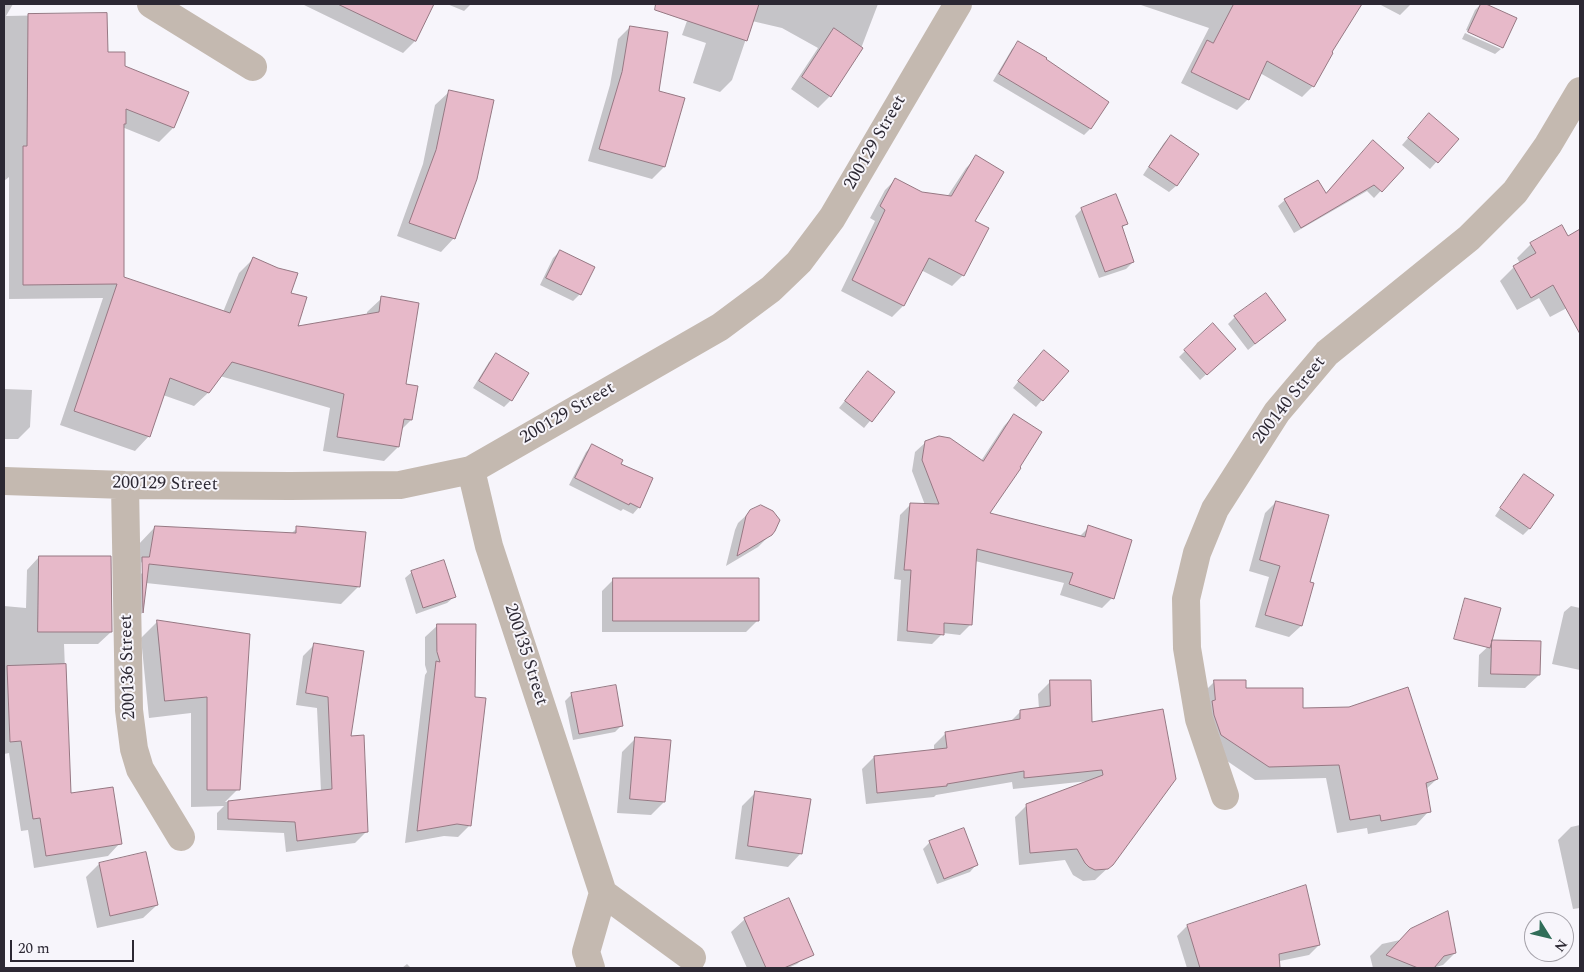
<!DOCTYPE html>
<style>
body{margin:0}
#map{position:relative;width:1584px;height:972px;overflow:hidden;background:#f7f5fb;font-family:Spectral,serif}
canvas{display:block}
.frame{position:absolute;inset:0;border:5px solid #2c2833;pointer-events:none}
.north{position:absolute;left:1524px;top:912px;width:50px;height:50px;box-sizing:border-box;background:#f7f5fb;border:1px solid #a6a3ab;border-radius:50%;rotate:126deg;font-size:14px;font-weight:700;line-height:20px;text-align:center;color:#2c2833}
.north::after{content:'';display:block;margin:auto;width:18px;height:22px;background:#316e59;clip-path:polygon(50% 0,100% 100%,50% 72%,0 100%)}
.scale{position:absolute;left:10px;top:940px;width:124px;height:22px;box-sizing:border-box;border:2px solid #2c2833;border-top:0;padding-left:6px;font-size:15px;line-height:18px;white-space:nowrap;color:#2c2833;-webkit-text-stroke:4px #f7f5fb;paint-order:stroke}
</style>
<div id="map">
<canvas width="1584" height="972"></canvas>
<div class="frame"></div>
<div class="north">N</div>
<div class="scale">20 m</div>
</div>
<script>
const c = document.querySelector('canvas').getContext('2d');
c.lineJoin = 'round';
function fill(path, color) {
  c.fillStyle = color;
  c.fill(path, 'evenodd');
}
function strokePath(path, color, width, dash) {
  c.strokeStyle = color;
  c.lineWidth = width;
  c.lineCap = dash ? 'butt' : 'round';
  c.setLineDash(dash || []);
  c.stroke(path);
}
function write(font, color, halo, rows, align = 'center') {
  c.font = font + ' Spectral,serif';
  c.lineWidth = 4;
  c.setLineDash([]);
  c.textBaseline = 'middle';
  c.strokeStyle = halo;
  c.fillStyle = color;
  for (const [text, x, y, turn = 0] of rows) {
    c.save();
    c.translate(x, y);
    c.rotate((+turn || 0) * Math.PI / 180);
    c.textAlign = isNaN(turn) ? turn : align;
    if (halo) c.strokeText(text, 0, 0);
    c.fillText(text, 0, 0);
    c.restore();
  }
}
fill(new Path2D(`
 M4,4H13L6,16L106,14L107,54L124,67L173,128L159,142L122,127L123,278L223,312L239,273L253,259L290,293L297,327L367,315V312L382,298L405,385L411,420L401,430L398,447L384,461L323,451L330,408L220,376L209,392L194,406L163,395L149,436L135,451L60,425L103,298L9,299V177L4,181Z
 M302,4H433L415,41L403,53Z
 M447,4H471L464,11Z
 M693,4H878L860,51L830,96L818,108L791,89L818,48L782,28L752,21L732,80L720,92L693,83L706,43L682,35Z
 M1138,4H1360L1330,53L1313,86L1302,97L1260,73L1248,99L1237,110L1181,83L1209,28Z
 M1379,4H1411L1400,15Z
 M1481,4L1515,18L1501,49V46L1466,30L1475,10Z
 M630,27L664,167L652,179L588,161L610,85L618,39Z
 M1465,33L1501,49L1495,54L1462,39Z
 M1019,43L1090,129L1084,135L993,81L1012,49Z
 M449,92L454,238L441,252L397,236L423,164L435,105Z
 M1423,121L1457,139L1430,169L1402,145Z
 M1171,136L1197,155L1176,186L1169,192L1143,175L1164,143Z
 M977,157L973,221L963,275L952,286L921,270L903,306L892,317L841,291L875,221L870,218L885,190L896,179L921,194L947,197L966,168Z
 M1402,168L1374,198L1367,191L1294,233L1278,206L1285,200L1325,195Z
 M1082,209L1126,224L1122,228L1133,262L1126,269L1099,278L1075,216Z
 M1575,233L1580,242V301L1550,317L1539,298L1517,310L1500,281L1514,267L1520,263L1517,258L1531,244L1568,238Z
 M560,251L593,268L580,294L573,301L540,285L553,258Z
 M1235,317L1284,320L1248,350L1228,324Z
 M1185,351L1227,355L1200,380L1179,357Z
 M496,355L511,400L504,407L473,388L489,362Z
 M1037,358L1067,371L1036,407L1013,388Z
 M868,372L894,392L864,428L839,408Z
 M4,389L32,390L30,427L18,439H4Z
 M1014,415L988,514L1079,537L1089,527L1112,598L1102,608L1060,595L1064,583L975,561L971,624L960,635L943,633L932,644L897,641L901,580L894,579L900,515L910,505H925L912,471L915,452L926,442L981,461L1004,426Z
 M592,446L620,465L639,507L633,514L623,509L621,511L569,485L586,452Z
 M1524,475L1529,529L1523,535L1495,516L1518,482Z
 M1276,502L1309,583L1313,584L1301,626L1289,637L1255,627L1269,577L1249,571L1265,513Z
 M751,511L774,531L758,547L726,566L735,530L738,523Z
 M155,527L291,534L297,528L364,534L358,587L341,604L146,583L142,613L126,629L138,545ZM143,560V572L141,574V563Z
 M39,557L111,632L98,644H64L70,794L120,843L108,856L34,868L28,830L21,831L9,753L4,754V606L26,608L27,570Z
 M412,572L454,597L447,603L416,614L405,578Z
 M614,579L758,620L746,632H602V591Z
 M1571,606L1580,608V670L1552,664L1564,612Z
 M158,621L248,635L238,789L225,802L321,791L317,708L296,705L303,656L314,645L350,737L366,832L355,843L286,852L284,833L217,830V813L224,806L191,807V713L149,718L141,638Z
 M438,625L470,825L458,837L444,836L405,843L425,675L427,672L425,665V637Z
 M1493,642L1539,675L1525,688L1478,687L1479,655Z
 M1215,681L1245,690L1302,709L1350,708L1437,779L1425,790L1429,811L1416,825L1368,834L1367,828L1337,833L1326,778L1255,780L1208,748L1201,695Z
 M1050,682L1091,724L1162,711L1112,864L1095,880L1083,881L1073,875L1065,860L1019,865L1015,817L1027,805L1088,781L1013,789L1012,782L936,795L934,797L866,804L862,769L874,757L934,751V745L945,734L1010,722L1020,712L1039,709L1038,694Z
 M572,694L622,725L615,732L573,740L565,701Z
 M636,738L664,802L651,815L617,813L622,752Z
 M756,792L801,853L788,867L735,859L742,806Z
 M1580,825V908L1573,909L1558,840L1571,827Z
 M930,842L976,865L970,872L937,884L923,849Z
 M99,864L157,905L143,918L97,928L86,877Z
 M1305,887L1319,945L1309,955L1270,963L1272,968H1187L1177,936L1187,926Z
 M745,919L811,951L797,964L788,968H747L731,932Z
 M1410,930L1455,953L1443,965L1432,968H1373L1370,956L1382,944L1400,940Z
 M407,964L411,968H402Z`), '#0003');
const building = new Path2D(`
 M338,4H434L416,41Z
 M656,4H759L747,41L655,10Z
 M1234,4H1362L1332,52L1333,53L1314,87L1267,61L1249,100L1191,72L1207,40L1213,43Z
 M1481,4H1486L1517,18L1503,48L1468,32Z
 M107,13L108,52H125V66L189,92L174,128L126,109V124H124V277L230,313L253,257L278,268L298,273L291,293L307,297L298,326L379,312L381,296L419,303L406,384L418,386L412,420L404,419L399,447L337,437L344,394L232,362L209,393L170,378L150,437L74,411L117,284L23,285V146H27L28,14Z
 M630,26L668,32L659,91L685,98L665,167L599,149L622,72Z
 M834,28L863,48L831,97L802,77Z
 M1018,41L1047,58L1046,59L1109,102L1091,129L999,74Z
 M449,90L494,100L477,179L455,239L409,223L436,150Z
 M1429,113L1459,139L1438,163L1408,138Z
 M1171,135L1199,154L1177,186L1149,167Z
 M1373,140L1404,168L1382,192L1374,185L1301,228L1284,199L1318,180L1326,193Z
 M976,155L1004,172L975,221L989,228L964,276L929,258L904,306L852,280L885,210L880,206L895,178L922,192L951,196Z
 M1116,194L1128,224L1122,226L1134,262L1105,272L1081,208Z
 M1562,225L1568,236L1580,229V334L1553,285L1531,298L1513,266L1536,253L1530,243Z
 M560,250L595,267L581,295L546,278Z
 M1266,293L1286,320L1255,344L1234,316Z
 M1213,323L1236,349L1207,375L1184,350Z
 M1044,350L1069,371L1043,401L1018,381Z
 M496,353L529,373L512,401L479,381Z
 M868,371L895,392L872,422L845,401Z
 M1014,414L1042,432L1020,467L1021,468L990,513L1085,537L1088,525L1132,540L1114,599L1069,584L1073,573L977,549L972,625L944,623V635L907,631L911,570H904L910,503L939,504L922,460L925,441L939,436L950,438L983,461Z
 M592,444L623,460L621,464L653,478L640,508L630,503L629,505L575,478Z
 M1524,474L1554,495L1530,529L1500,508Z
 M1276,501L1329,515L1310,582L1314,583L1302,626L1265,615L1280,566L1260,560Z
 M761,505L773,511L780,520L775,531L772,535L737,556L746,516L750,510Z
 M155,526L296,533V526L366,532L360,587L149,564L143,613L142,557H149Z
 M39,556H111L112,632H38Z
 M444,560L456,597L423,608L411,571Z
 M613,578H759V621H613Z
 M1465,598L1501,608L1490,648L1454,639Z
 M157,620L250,634L240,790H207V697L165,701Z
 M437,624H476L475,697L486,698L471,826L457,824L417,831L436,661L440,662L437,652Z
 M1492,640L1541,641L1540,675L1491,674Z
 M314,643L364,651L351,736L364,735L368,832L297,841L295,822L228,819V801L332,789L328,697L306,693Z
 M66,664L71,793L113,787L122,844L46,856L40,818L33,819L21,741L10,742L7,666Z
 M1050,680H1091L1092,722L1163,709L1176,779L1113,865L1108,869L1095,870L1089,867L1085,863L1077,849L1030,853L1026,804L1103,775L1102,770L1024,778V771L947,784V786L877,793L874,756L947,748L945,732L1020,719V710L1050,706Z
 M1214,680H1246V688H1303V708L1349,707L1408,687L1438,779L1426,783L1431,812L1381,821L1380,815L1350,820L1339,765L1269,767L1221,735L1214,715L1212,701L1215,700Z
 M616,685L623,726L579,734L571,693Z
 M635,737L671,740L665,802L630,799Z
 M755,791L811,799L802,854L748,846Z
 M964,828L978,865L944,879L929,841Z
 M146,852L158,905L110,916L99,863Z
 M1306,885L1320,945L1279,954L1280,968H1200L1187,925Z
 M789,898L814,955L784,968H766L744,918Z
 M1448,911L1456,953L1444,956L1434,968H1418L1386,955L1410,929Z`);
fill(building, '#e7b9c9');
strokePath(building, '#967883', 1);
strokePath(new Path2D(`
 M151,4L253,67
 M471,470L489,546L603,893L692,958
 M4,481L125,485L290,486L400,485L471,470L720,327L771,289L799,262L832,218L958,4
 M125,485L129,710L134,749L140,769L181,837
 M1225,796L1199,719L1187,648L1186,599L1197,553L1215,509L1277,412L1327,353L1469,238L1515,192L1548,145L1580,91
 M591,968L586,952L603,893`), '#c4b9b0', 28);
write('18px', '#2c2833', '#f7f5fb', [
 ["200129 Street",876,143,-60],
 ["200140 Street",1290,401,-52],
 ["200129 Street",568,414,-30],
 ["200129 Street",165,485,1],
 ["200135 Street",525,655,72],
 ["200136 Street",129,667,-92]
]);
</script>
